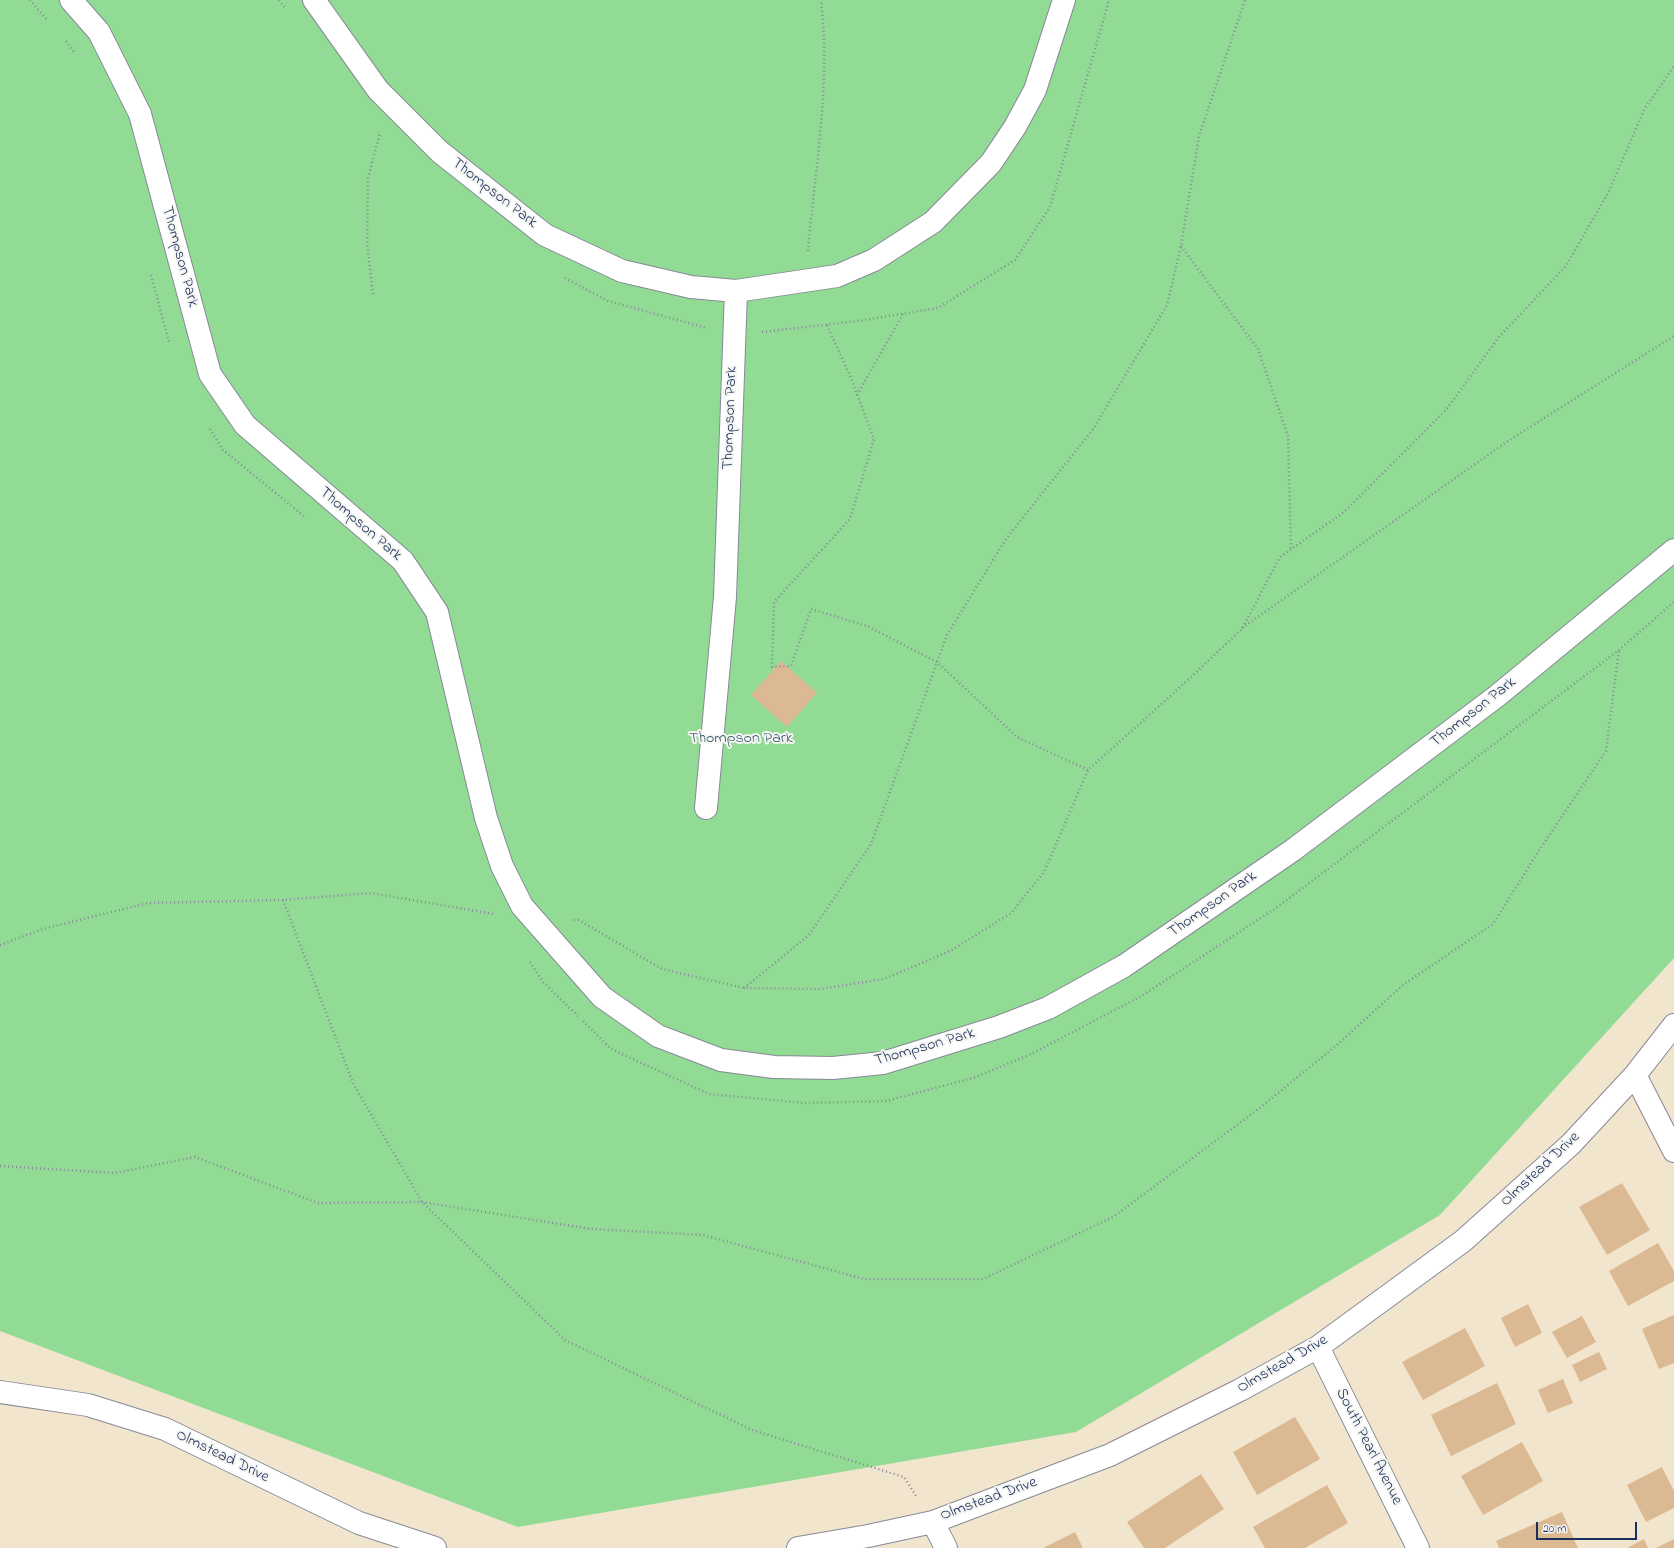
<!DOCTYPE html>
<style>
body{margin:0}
#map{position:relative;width:1674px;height:1548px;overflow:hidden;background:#f2e5ce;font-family:"Indie Flower",sans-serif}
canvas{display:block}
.scale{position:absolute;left:1536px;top:1522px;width:101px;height:18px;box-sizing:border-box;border:2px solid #1b2f5e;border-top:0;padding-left:5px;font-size:12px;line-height:14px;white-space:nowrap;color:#1b2f5e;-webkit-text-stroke:3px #f6f6f2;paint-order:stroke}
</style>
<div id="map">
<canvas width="1674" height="1548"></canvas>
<div class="scale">20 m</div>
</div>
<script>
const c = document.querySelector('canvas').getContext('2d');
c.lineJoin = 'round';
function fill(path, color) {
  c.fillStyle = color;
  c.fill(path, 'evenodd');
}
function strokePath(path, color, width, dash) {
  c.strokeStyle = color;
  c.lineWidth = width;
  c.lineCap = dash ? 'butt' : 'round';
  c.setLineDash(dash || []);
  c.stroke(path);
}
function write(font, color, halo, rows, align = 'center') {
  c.font = font + ' "Indie Flower",sans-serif';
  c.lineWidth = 4;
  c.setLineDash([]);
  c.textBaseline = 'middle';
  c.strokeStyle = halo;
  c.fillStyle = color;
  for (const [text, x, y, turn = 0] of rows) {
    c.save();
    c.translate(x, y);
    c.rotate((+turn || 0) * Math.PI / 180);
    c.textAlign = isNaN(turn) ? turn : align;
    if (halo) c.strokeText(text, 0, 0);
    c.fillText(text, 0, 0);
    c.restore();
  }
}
fill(new Path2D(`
 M0,0H1674V958L1440,1215L1076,1432L518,1527L0,1331Z`), '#92db95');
fill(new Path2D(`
 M781,661L817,693L787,727L751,695Z
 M1622,1183L1650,1230L1607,1255L1579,1207Z
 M1658,1243L1674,1271V1281L1628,1306L1609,1271Z
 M1528,1304L1542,1333L1515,1347L1501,1318Z
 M1674,1315V1363L1659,1369L1642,1329Z
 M1582,1316L1596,1342L1567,1358L1552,1332Z
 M1465,1328L1485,1366L1423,1400L1402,1362Z
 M1599,1352L1607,1369L1580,1382L1572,1365Z
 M1563,1379L1573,1403L1548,1413L1538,1390Z
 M1497,1383L1516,1424L1451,1456L1431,1415Z
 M1295,1417L1320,1459L1257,1495L1233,1452Z
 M1522,1442L1543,1481L1483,1515L1461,1476Z
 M1662,1467L1674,1491V1508L1646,1522L1627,1485Z
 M1201,1474L1224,1509L1165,1548H1144L1127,1522Z
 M1327,1485L1348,1523L1305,1548H1265L1253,1527Z
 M1562,1512L1578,1548H1499L1496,1541Z
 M1075,1532L1083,1548H1043Z
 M1644,1539L1648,1548H1627Z
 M1674,1539V1548H1656Z`), '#dbb992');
const minor = new Path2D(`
 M71,0L99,32L140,114L210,374L245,425L403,561L437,612L486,818L502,866L522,906L602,997L658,1036L721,1060L774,1067L833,1068L883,1063L999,1027L1048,1008L1124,966L1293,850L1497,696L1674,550
 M314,0L378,90L440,152L545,235L622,271L691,287L736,291L837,276L874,260L933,222L991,163L1015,127L1035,90L1064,0
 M706,808L725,597L736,291
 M1635,1075L1674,1151
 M1318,1347L1418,1548
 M0,1392L88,1405L165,1429L359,1523L435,1548
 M933,1522L946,1548
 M798,1548L868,1536L933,1522L1110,1455L1240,1390L1318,1347L1463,1241L1571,1144L1635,1075L1674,1025`);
strokePath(minor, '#868a96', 24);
strokePath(new Path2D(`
 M30,0L48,21
 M279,0L286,9
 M66,41L75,53
 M1181,246L1258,349L1288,436L1291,548
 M808,251C815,168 831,83 821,0
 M151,275L169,342
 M565,278L608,301L707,328
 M373,294L367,243L368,178L380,133
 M827,325L851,378L874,439L850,519L774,602L772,667L791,666L811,609L867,626L937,662L1017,737L1088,770
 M762,332L858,321L938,308L1015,260L1050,207L1109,0
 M857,395L903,314
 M210,429L223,450L305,517
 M1242,628L1508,441L1674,336
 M283,900L353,1083L422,1202L565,1340L752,1430L904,1477L916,1496
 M574,920H579L662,969L744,988L820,989L884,979L952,950L1011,913L1044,872L1088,770L1176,691L1242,629L1280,557L1344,512L1446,410L1499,337L1566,266L1608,193L1644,110L1674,66
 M0,945L43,929L148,903L283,900L371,893L494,914
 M530,962L543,982L578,1016
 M744,988L809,935L871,844L947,635L1006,539L1094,428L1167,305L1181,246L1199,136L1245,0
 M583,1021L611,1049L709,1094L805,1103L886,1101L973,1078L1029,1055L1143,995L1276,908L1619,650L1674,602
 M0,1166L115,1173L195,1157L318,1203L422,1202L591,1229L703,1235L864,1279H983L1113,1217L1261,1107L1338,1044L1403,985L1493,924L1538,852L1606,751L1619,650`), '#868a96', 2.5, [1, 3]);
strokePath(minor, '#fff', 22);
write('16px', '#1b2f5e', '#f6f6f2', [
 ["Thompson Park",494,194,38],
 ["Thompson Park",179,257,75],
 ["Thompson Park",731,418,-88],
 ["Thompson Park",360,525,41],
 ["Thompson Park",1474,713,-38],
 ["Thompson Park",1213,905,-35],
 ["Thompson Park",925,1048,-16],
 ["Olmstead Drive",1541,1170,-43],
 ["Olmstead Drive",1283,1365,-30],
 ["South Pearl Avenue",1368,1447,63],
 ["Olmstead Drive",222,1457,26],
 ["Olmstead Drive",989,1500,-20]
]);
write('16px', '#395a6c', '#f6f6f2', [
 ["Thompson Park",741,739]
]);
</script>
